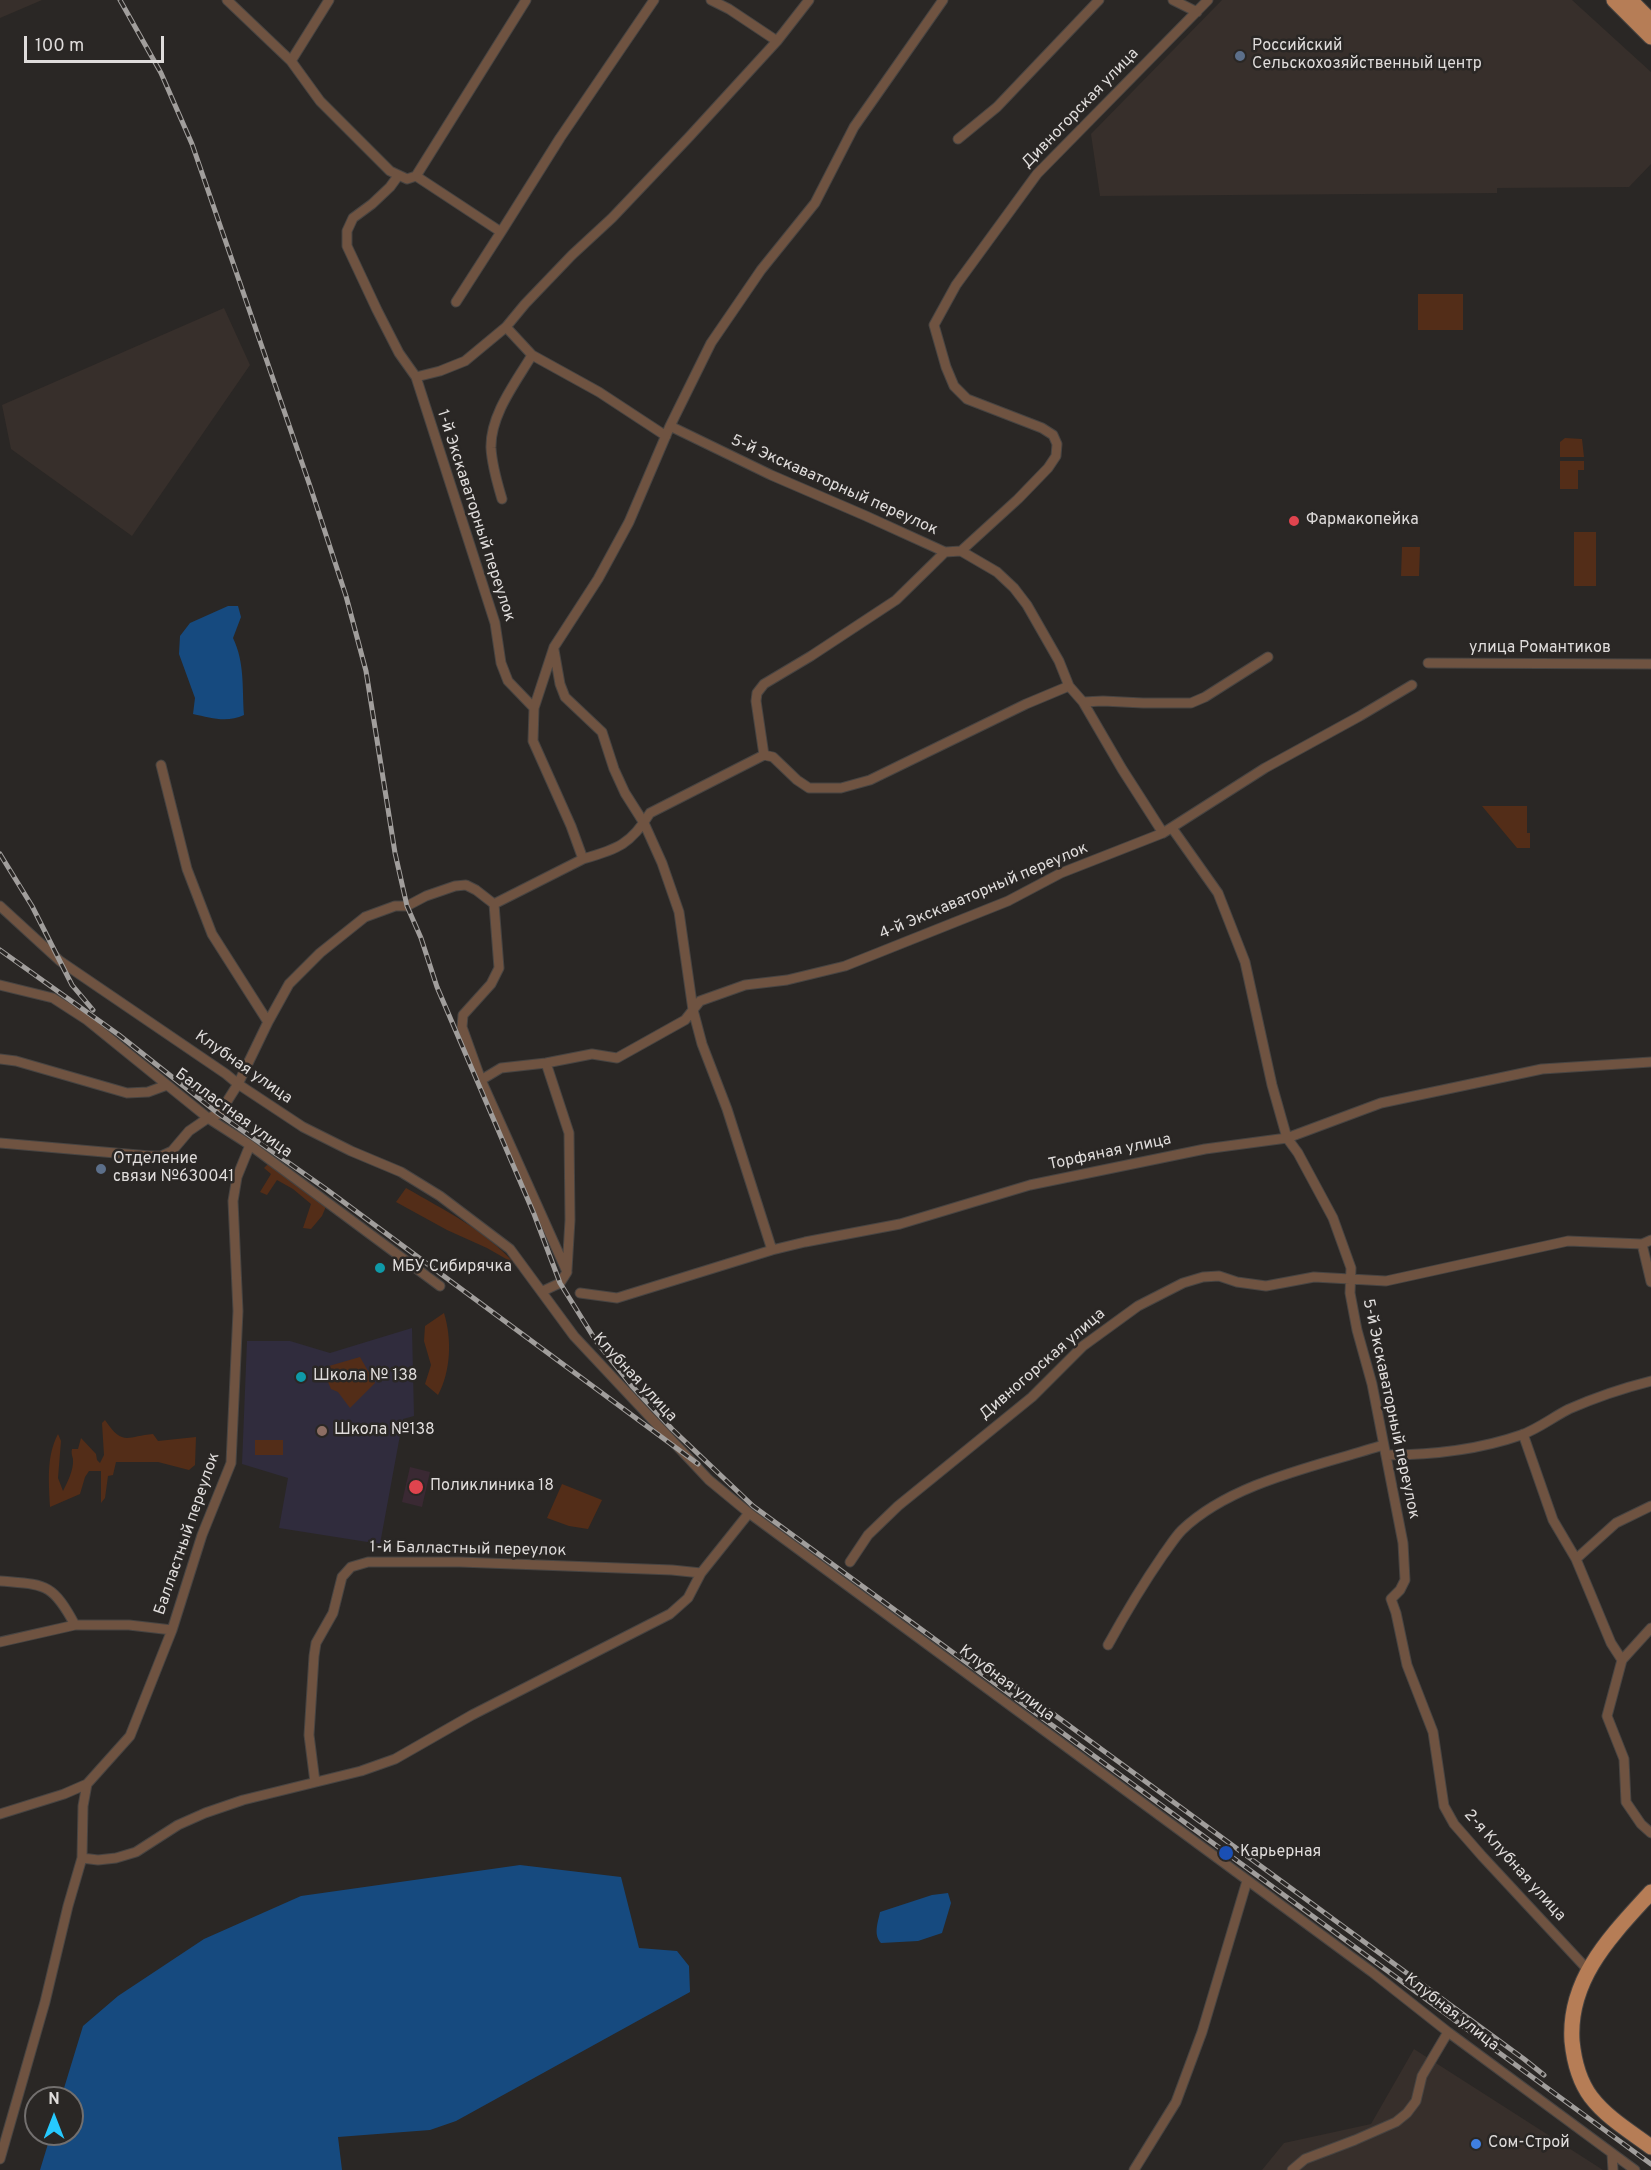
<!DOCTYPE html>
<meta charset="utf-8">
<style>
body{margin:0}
#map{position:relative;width:1651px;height:2170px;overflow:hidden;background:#2a2725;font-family:Overpass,sans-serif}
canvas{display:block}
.north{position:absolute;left:24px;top:2086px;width:60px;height:60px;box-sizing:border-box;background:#2a2725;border:2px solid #726f6e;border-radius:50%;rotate:0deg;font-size:16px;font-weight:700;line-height:24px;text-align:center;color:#dfdcdb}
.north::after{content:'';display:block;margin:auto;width:21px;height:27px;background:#26c9fe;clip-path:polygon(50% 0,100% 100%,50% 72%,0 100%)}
.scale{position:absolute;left:24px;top:36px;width:140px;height:27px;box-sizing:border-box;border:3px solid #dfdcdb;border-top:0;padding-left:8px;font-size:18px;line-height:21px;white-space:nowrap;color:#dfdcdb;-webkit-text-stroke:4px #2a2725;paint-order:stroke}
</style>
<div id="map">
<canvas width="1651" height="2170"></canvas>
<div class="north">N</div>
<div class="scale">100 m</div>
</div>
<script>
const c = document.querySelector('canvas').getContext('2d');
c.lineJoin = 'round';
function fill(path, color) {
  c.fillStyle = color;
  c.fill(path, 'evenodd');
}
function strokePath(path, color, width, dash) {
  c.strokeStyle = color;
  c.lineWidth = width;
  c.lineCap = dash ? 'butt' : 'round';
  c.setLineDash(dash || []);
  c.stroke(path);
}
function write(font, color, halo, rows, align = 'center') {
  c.font = font + ' Overpass,sans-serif';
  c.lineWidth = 5;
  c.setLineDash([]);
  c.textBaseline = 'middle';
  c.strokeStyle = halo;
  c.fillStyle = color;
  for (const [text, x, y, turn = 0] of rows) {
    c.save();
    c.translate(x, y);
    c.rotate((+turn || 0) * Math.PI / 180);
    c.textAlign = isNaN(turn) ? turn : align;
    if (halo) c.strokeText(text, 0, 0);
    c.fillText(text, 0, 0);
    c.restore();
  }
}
fill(new Path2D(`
 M0,0H42L0,18Z
 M1222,0H1572L1651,72V164L1629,187L1497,188V193L1100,196L1091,134Z
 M224,308L250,365L132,536L11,449L2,405Z
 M1414,2049L1603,2170H1262L1284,2143L1371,2124Z`), '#372f2b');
fill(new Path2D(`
 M412,1328L414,1416L403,1419L380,1544L279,1528L288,1478L242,1464L247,1341H290L330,1353Z`), '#302c3d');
fill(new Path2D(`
 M410,1467L430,1472L422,1507L402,1502Z`), '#3a2933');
fill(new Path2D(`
 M1418,294H1463V330H1418Z
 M1565,438L1582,439L1584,457H1560V442Z
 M1560,461H1584V470H1578V489H1560Z
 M1574,532H1596V586H1574Z
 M1402,547H1420L1419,576H1401Z
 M1482,806H1527V833H1530V848H1517Z
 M268,1164L327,1204L322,1216L311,1229L303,1228L311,1204L293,1189L277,1180L267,1195L260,1192L271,1174L264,1168Z
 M406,1188C444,1210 485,1230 515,1264L487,1248L447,1230L396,1202Z
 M444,1313C452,1339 451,1371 438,1395L425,1384L431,1365L424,1341L425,1326Z
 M360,1357L375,1383L350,1408L338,1392L331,1389L322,1368Z
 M105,1420C123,1447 127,1436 153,1434L158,1441L196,1437L195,1465L189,1470L158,1462H116L113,1475L108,1476L105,1498L101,1503V1471H89L85,1477L80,1494L50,1507C49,1482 46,1457 58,1434L61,1441L58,1478L63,1491C67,1483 74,1470 73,1459C72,1456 71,1452 72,1449H78L81,1438L96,1454L97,1460L100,1463L104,1455L102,1423Z
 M255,1440H283V1455H255Z
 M562,1484L602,1500L588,1529L569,1526L547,1518Z`), '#532d18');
fill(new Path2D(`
 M228,606H238L241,617L233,638C245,663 242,688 244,715C227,723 211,718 193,714L195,698L179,654L180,636L190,623Z
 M520,1865L621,1877L639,1948L677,1951L689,1966L690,1992L456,2121L430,2130L338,2137L342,2170H40L51,2134H72V2098H61L83,2026L118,1996L204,1939L301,1896Z
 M948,1893L951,1903L942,1933L918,1941L881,1943C873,1935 878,1922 880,1912L932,1895Z`), '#164a7f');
const minor = new Path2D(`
 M227,0L291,61L320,101L390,171L407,179L416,176L526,0
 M711,0L729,9L777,41
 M1173,0L1197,12
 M291,61L329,0
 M958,139L997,107L1099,0
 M398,176L390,187L372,204L353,218L347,231V246L377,310L399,353L416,377
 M416,176L501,232L456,302
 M501,232L560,138L654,0
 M506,327L532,355L599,392L666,436
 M670,426L771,475L866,516L945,552L961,551L997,572L1014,588L1027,605L1059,661L1069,686L1083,702L1122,769L1163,833
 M502,499C497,482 492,466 491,448C490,415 516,382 532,355
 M961,551L1018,499L1048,468L1056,456L1057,444L1053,435L1042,428L967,399L954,386L946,367L934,325L956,285L1037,174L1208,0
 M554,650L560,684L565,697L602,732L614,769L625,793L644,823L662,863L679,912L693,1010L702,1044L727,1109L772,1250
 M1428,663L1651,664
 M1083,702L1103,701L1143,703H1191L1205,697L1268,657
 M534,708L508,681L501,663L495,623L416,377L440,371L465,361L506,327L525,304L572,255L612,218L689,137L777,41L809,0
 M764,755L756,701L757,693L764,684L811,656L896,600L945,552
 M161,765L187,869L212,934L268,1022
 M1172,828L1218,893L1245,962L1272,1085L1287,1138L1298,1153L1333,1218L1351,1268L1350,1293L1357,1330L1372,1384L1403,1543L1405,1580L1400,1590L1391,1599L1396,1613L1407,1665L1433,1732L1444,1806L1454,1824L1482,1856L1588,1970
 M583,859C618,849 631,844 650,813L764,755L773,757L797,780L809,788H841L870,780L1026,704L1069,686
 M0,906L60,961L226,1074L238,1084L303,1127L351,1151L401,1172L440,1196L510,1249L574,1336L709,1480L749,1513L1372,1972L1448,2032L1635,2170
 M0,985L53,998L87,1020L208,1118L250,1145L440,1286
 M0,1059L16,1061L127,1093L148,1092L167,1085
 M546,1063L569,1133L570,1220L567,1270
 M481,1080L501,1068L546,1063L592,1054L617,1058L685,1020L700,1001L745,985L787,980L845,966L1008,901L1061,873L1163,833L1265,768L1360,716L1412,685
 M0,1143L150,1156H161L172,1151L189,1131L208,1118L219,1114L238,1084L268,1022L289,984L320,953L365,917L395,906H407L426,896L455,886L466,885L476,890L494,904
 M1642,1244L1651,1282
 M543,1291L560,1283L567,1272L481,1080L462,1027L463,1015L491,984L499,968L494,904L583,859L571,826L533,741L534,708L554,647L598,579L629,522L670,426L711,343L761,270L815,203L854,127L943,0
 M580,1293L617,1298L772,1250L805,1242L900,1224L1030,1185L1205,1149L1287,1138L1381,1103L1542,1069L1651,1062
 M1523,1434L1553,1520L1576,1559L1611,1643L1622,1660
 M1386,1455C1431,1455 1478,1450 1521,1435C1538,1429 1553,1417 1569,1409C1596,1397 1623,1388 1651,1381
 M1576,1559L1616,1523L1651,1506
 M850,1562L868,1535L898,1506L1032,1397L1083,1346L1138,1306L1183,1283L1203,1277L1219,1276L1237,1282L1266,1286L1314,1277L1386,1281L1568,1241L1642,1244L1651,1240
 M0,1581C45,1585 52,1582 75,1625
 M1651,1628L1622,1660L1607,1716L1624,1759L1626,1802L1641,1824L1651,1833
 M0,1642L75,1625H129L172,1630
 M1108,1645C1125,1614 1143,1584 1163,1555C1169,1547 1175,1537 1182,1530C1232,1482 1318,1466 1383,1445
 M315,1782L309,1735L314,1656L316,1643L333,1613L342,1577L351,1567L368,1562H460L672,1570L701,1573
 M0,1814L64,1794L87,1784L130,1736L172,1630L202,1535L231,1463L238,1311L233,1201L237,1177L250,1145
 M82,1858L98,1860L116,1858L136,1852L178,1825L205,1813L243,1800L361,1771L395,1759L472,1715L670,1614L688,1598L701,1573L749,1513
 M1612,2154L1613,2170
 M0,2159L45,2002L68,1906L82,1858L83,1806L87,1784
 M1134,2170L1176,2102L1202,2032L1247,1881
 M1292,2170L1305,2159L1355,2140L1396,2122L1407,2113L1416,2101L1422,2076L1448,2032`);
const primary = new Path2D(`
 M1614,0L1651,37
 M1630,0L1651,21
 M1651,1892C1612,1935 1568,1978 1572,2041C1574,2061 1579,2081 1591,2097C1607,2118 1631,2132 1651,2147`);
strokePath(minor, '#474442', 11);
strokePath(primary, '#474442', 17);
strokePath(minor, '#6f5341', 9);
strokePath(primary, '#b67d56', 15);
const rail = new Path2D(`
 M120,0L161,73L192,144L310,486L346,596L366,671L395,853L407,906L421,938L437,987L534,1214L560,1283L596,1341L632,1386L672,1429L753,1506L1651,2164
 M0,854L32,906L72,985L93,1010
 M0,950L119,1035L219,1114L326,1189L698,1464
 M989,1670L1007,1680L1524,2059L1544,2075`);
strokePath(rail, '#a19e9c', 5);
strokePath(rail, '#2a2725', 3, [9]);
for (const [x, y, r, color] of [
 [1240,56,6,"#5c6f8a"],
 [1294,521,6,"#e0444e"],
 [101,1169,6,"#5c6f8a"],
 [380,1268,6,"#0f9aa8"],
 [301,1377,6,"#0f9aa8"],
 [322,1431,6,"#8d6e63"],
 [416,1487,8,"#e0444e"],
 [1226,1853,8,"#1a4fb4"],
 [1476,2144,6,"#3f7fe0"]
]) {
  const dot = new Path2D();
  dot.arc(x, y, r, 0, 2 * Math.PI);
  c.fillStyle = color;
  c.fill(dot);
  strokePath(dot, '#2a2725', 2);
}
write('16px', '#dfdcdb', '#2a2725', [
 ["Российский",1252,47],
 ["Сельскохозяйственный центр",1252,65],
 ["Фармакопейка",1306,521],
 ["Отделение",113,1160],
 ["связи №630041",113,1178],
 ["МБУ Сибирячка",392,1268],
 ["Школа № 138",313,1377],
 ["Школа №138",334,1431],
 ["Поликлиника 18",430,1487],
 ["Карьерная",1240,1853],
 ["Сом-Строй",1488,2144]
], 'left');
write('16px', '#dfdcdb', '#2a2725', [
 ["Дивногорская улица",1081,109,-46],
 ["5-й Экскаваторный переулок",834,486,24],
 ["1-й Экскаваторный переулок",475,516,72],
 ["улица Романтиков",1540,649],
 ["4-й Экскаваторный переулок",984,892,-23],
 ["Клубная улица",243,1068,35],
 ["Балластная улица",233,1114,36],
 ["Торфяная улица",1110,1153,-12],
 ["Дивногорская улица",1043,1365,-41],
 ["Клубная улица",634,1378,47],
 ["5-й Экскаваторный переулок",1390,1409,78],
 ["Балластный переулок",188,1534,-71],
 ["1-й Балластный переулок",468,1550,1],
 ["Клубная улица",1006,1684,37],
 ["2-я Клубная улица",1514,1866,48],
 ["Клубная улица",1451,2013,38]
]);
</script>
